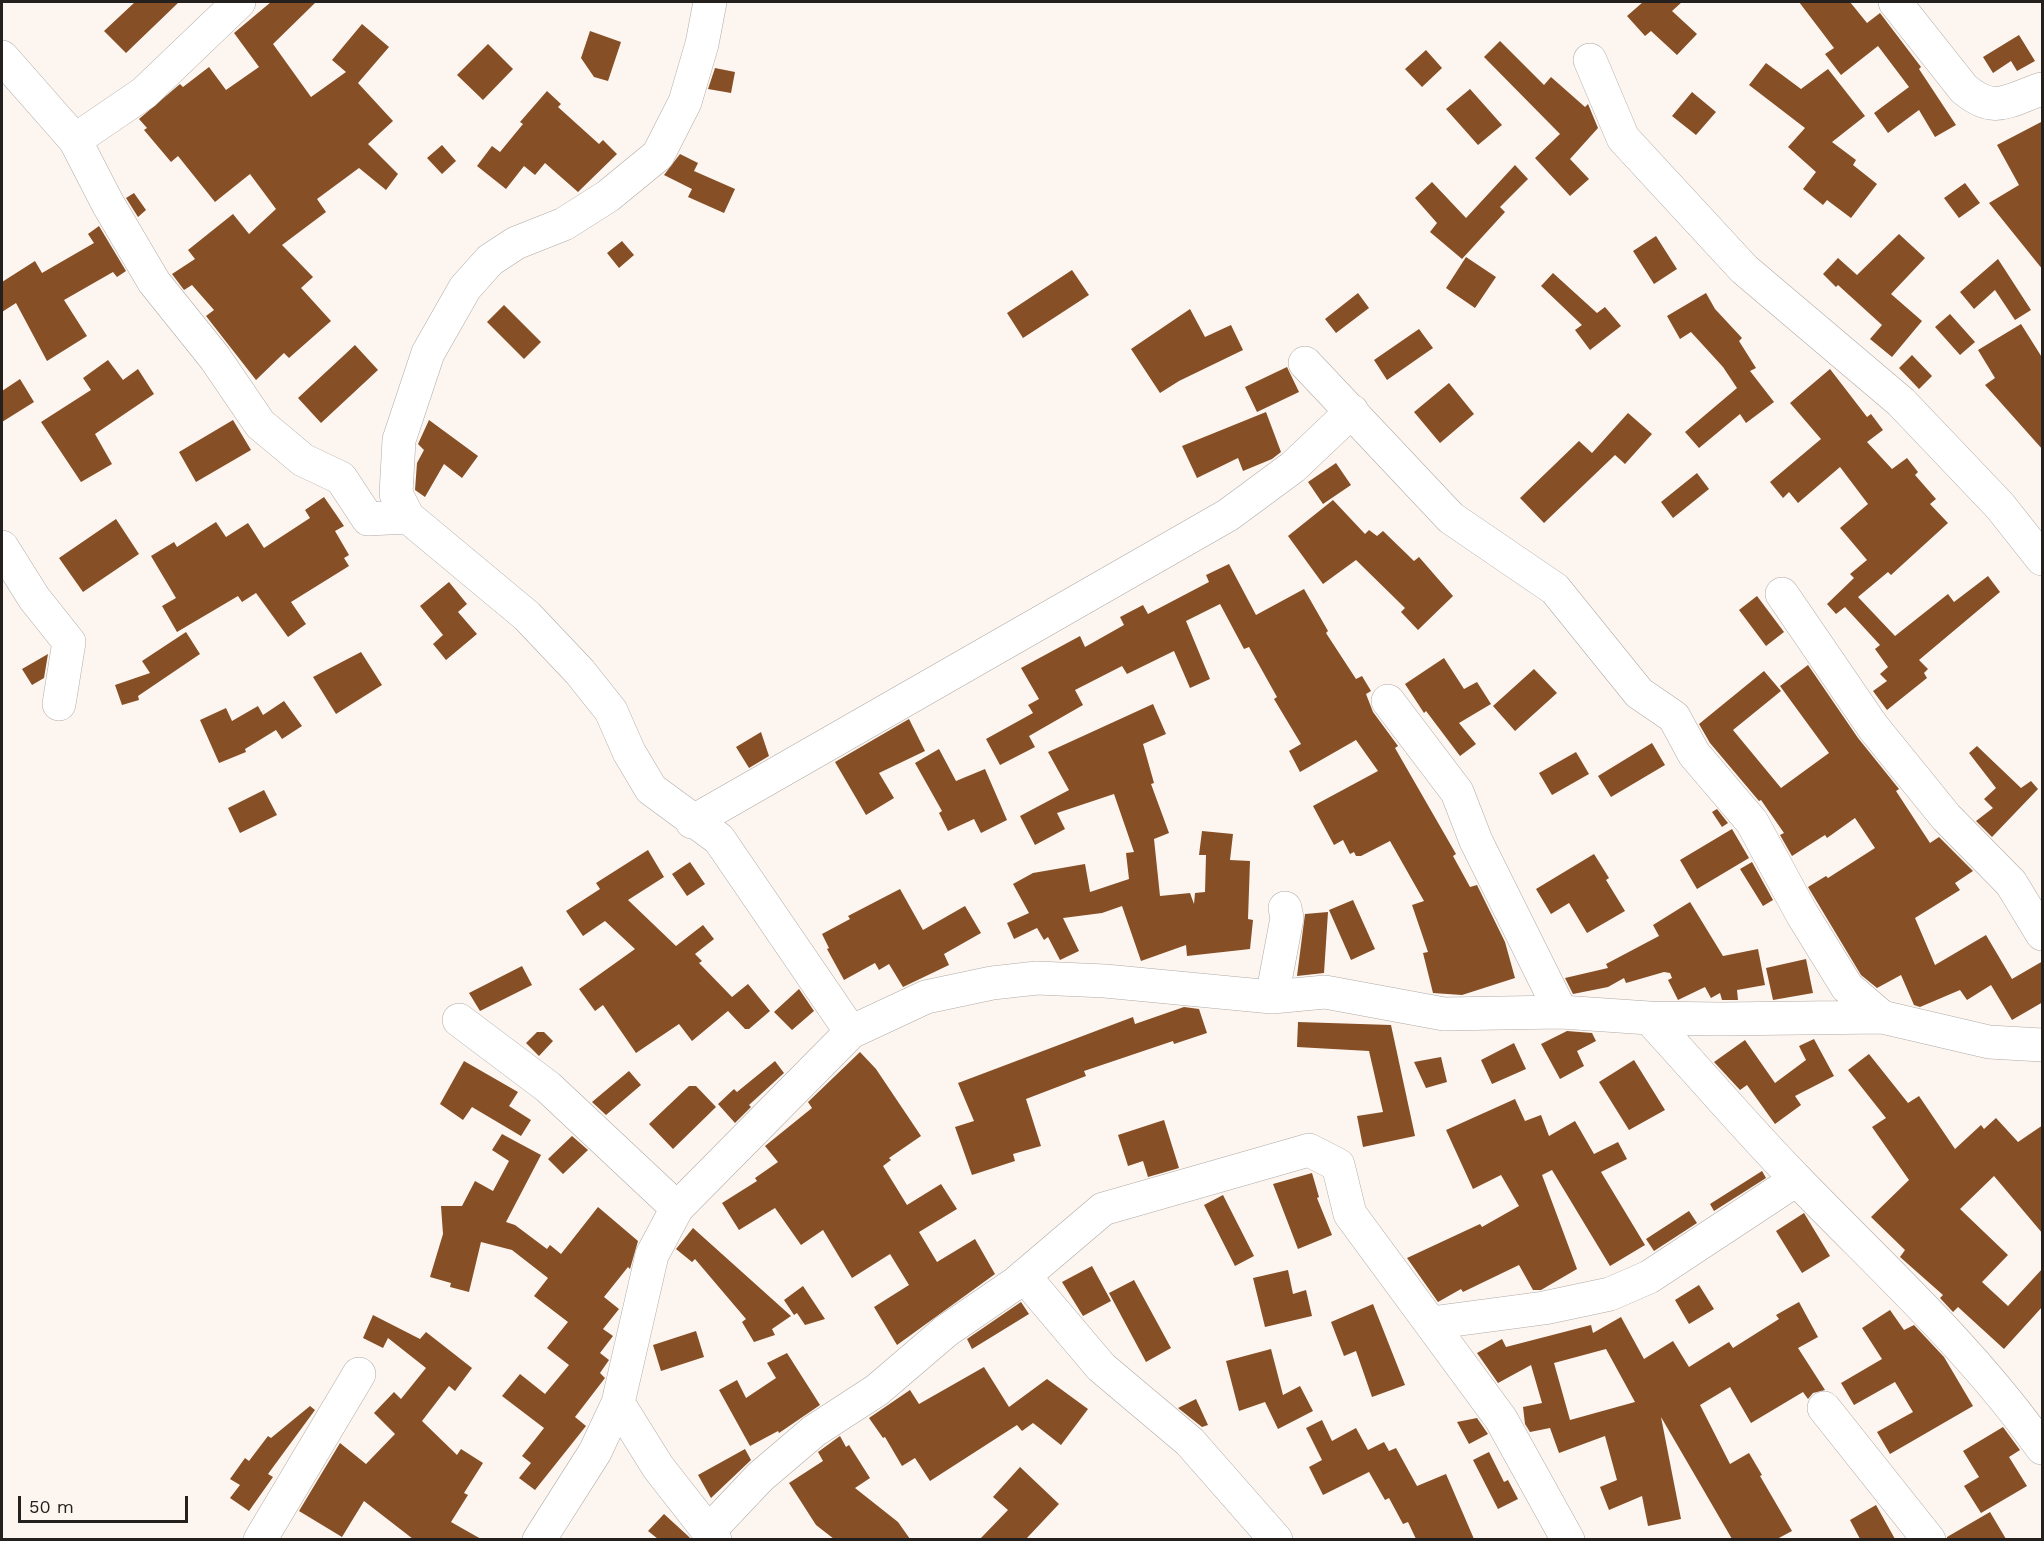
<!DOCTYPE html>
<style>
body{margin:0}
#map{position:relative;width:2044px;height:1541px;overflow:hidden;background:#fcf5f0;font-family:"Work Sans",sans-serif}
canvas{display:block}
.frame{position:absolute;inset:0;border:3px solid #23201e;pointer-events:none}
.scale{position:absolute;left:18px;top:1496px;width:170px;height:27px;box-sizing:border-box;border:3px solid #23201e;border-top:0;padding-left:8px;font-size:18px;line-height:21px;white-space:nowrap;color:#23201e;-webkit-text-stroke:4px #fcf5f0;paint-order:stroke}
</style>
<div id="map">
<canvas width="2044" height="1541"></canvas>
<div class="frame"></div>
<div class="scale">50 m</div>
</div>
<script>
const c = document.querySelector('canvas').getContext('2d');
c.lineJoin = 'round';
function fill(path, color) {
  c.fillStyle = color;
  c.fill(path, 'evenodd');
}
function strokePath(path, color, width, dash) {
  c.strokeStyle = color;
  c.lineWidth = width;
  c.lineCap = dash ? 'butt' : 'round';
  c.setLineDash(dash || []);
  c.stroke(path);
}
fill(new Path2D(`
 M135,2H179L126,53L104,31Z
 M271,2H316L273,44L311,97L346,72L332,60L362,24L389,47L358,83L393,121L368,144L398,174L386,190L359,168L317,199L326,212L282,245L313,277L301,288L331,321L289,358L284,353L256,380L206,316L214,310L192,285L184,290L172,274L195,259L188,250L233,214L249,234L276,209L250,174L215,202L178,156L171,162L144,130L147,128L139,119L180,84L183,87L209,67L226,90L259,67L234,33Z
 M1643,2H1682L1672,11L1697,34L1677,55L1651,31L1645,36L1627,16Z
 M1799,2H1850L1867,23L1880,13L1921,67L1919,69L1956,125L1935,137L1919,110L1888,133L1874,113L1909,87L1878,46L1841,75L1825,54L1834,48Z
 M590,31L621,42L608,81L594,77L581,58Z
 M2019,35L2035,61L2017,71L2011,61L1993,73L1983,57Z
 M1500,41L1544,85L1551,77L1585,107L1588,104L1598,128L1570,159L1589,179L1570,196L1535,158L1560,134L1484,57Z
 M488,44L513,69L483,100L457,75Z
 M1426,50L1442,68L1422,87L1405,69Z
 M1766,63L1801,89L1828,69L1865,116L1832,142L1856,160L1853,165L1877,184L1851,218L1827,200L1823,205L1803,189L1816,172L1788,147L1805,128L1749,85Z
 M715,68L735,72L731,93L708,89Z
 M1470,89L1502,125L1478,145L1446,109Z
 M547,91L561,104L558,107L599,144L603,140L617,154L578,192L545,163L535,175L524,166L506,189L477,166L492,146L500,152L523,124L520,122Z
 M1692,92L1716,112L1696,135L1672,116Z
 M2043,121V270L1989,203L2019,185L1997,145Z
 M442,145L456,161L442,174L427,158Z
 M680,154L698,163L694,171L735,189L724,213L688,197L692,189L664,175Z
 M1515,165L1528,179L1500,207L1505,212L1462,259L1430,232L1437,223L1415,198L1432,182L1466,218Z
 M1965,183L1980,203L1959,218L1944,198Z
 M134,193L146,210L138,217L126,198Z
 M99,226L126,271L117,277L113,272L64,300L87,336L47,361L16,303L2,312V282L35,261L42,273L94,243L88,234Z
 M1899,234L1925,258L1891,294L1922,321L1892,357L1870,339L1882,325L1838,285L1836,287L1823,274L1838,258L1857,275Z
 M1656,236L1677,269L1654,284L1633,251Z
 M622,241L634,255L619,268L607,253Z
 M1466,257L1496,277L1475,308L1446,288Z
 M1998,259L2031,310L2015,320L1995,290L1974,309L1960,292Z
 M1072,270L1089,295L1023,338L1007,313Z
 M1553,273L1597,313L1605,307L1621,326L1590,350L1575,330L1582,325L1541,286Z
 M1358,293L1369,308L1336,333L1325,319Z
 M1706,293L1715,309L1742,338L1739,341L1756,368L1750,371L1774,402L1746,423L1740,414L1699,448L1685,432L1737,388L1723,367L1691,332L1680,339L1667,316Z
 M504,305L541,342L524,359L487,322Z
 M1190,309L1205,337L1231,325L1243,350L1179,381L1160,393L1131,349Z
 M1950,314L1975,342L1960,355L1935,327Z
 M2021,324L2043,359V450L1985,385L1995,378L1978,350Z
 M1419,329L1433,348L1387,380L1374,360Z
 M355,345L378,370L321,423L298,398Z
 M1912,355L1932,376L1919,389L1899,368Z
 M108,360L123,380L138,369L154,394L95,434L112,464L81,482L41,422L91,390L83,378Z
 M1287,367L1299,392L1257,412L1245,387Z
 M1830,369L1867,417L1871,414L1883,430L1867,442L1892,469L1907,458L1918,472L1915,475L1936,499L1930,504L1948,523L1891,575L1888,572L1858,597L1895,636L1948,594L1954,602L1988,576L2000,592L1919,660L1928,669L1924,673L1927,678L1887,710L1873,691L1887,681L1880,674L1888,667L1875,649L1880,645L1845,607L1836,614L1827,604L1854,578L1850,574L1867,560L1840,528L1868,504L1840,467L1798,503L1789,492L1783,498L1770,482L1821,439L1790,403Z
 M20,379L34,402L2,422V391Z
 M1449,383L1474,414L1440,443L1414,412Z
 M1266,412L1281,452L1272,459L1243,471L1238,458L1197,478L1182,446Z
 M1628,413L1652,434L1625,464L1615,455L1544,523L1520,498L1579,441L1592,453Z
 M233,420L251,450L196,482L179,452Z
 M429,420L478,456L462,478L444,464L425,497L415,490L417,463L424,450L418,444Z
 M1336,463L1351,485L1323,504L1308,482Z
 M1697,473L1709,489L1673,518L1661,502Z
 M324,497L344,526L335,531L349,555L344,558L349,566L291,602L306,624L288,637L256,593L242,602L238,596L177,632L162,606L176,598L151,556L174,542L177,547L216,522L226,537L248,523L264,548L310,518L305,510Z
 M1333,500L1365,534L1369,530L1377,536L1383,531L1414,561L1419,557L1453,596L1418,630L1401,612L1405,608L1356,560L1323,584L1288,536Z
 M116,519L139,554L83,592L59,558Z
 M1229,564L1256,615L1304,589L1328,631L1326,633L1356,679L1362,676L1371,691L1366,694L1373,712L1398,746L1395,748L1456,854L1453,856L1470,887L1477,885L1505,942L1515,978L1462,995L1433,993L1423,953L1428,952L1412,905L1424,901L1390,841L1361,856H1356L1354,852L1350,854L1343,840L1334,845L1313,806L1378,771L1356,740L1300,772L1289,751L1301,744L1274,699L1277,697L1249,647L1244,649L1220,604L1186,621L1210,679L1190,688L1174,651L1127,674L1122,666L1075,690L1083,705L1029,736L1035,747L1000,765L986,739L1033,713L1028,705L1039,699L1021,668L1080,636L1085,647L1124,625L1120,617L1143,605L1148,614L1209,582L1206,575Z
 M449,582L467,604L458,612L477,634L446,660L433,644L443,635L420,606Z
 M1757,596L1784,632L1766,646L1739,610Z
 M186,632L200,654L138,696L139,700L122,705L115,685L150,673L142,661Z
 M361,652L382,685L336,714L313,677Z
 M48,654L44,678L32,685L22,669Z
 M1444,658L1464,689L1477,682L1491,704L1459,723L1476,744L1460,756L1426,711L1424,713L1405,684Z
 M1808,665L1858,738L1899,789L1896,791L1930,843L1939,837L1973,871L1955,883L1960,890L1915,918L1935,965L1986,935L2012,979L2043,961V1002L2012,1020L1991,985L1967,1000L1960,990L1920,1007L1914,1005L1901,975L1877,988L1861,975L1808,887L1826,876L1828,878L1875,848L1855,818L1827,838L1825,835L1792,856L1780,835L1784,833L1761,800L1759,801L1710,743L1699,724L1764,671L1781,691L1733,730L1781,788L1829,753L1780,686Z
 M1534,669L1557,693L1515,731L1493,706Z
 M284,701L302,726L282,739L276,730L245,749L246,752L219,763L200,720L226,708L232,721L258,706L263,715Z
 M1153,704L1166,734L1143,744L1154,783L1151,784L1169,833L1154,839L1160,896L1190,893L1194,904L1195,893L1205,892L1206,855H1199L1202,831L1233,834L1230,860L1250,861L1248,919L1253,920L1250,949L1187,956L1186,945L1141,961L1122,906L1102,913L1063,918L1079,951L1060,960L1048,937L1044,940L1037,928L1014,939L1007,923L1029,913L1013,884L1033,873L1085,864L1090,892L1129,879L1126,853L1134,852L1114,794L1057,813L1065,829L1035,845L1020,816L1069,790L1048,752Z
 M909,719L925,751L879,773L894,798L866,815L835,762Z
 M761,732L769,756L749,768L736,747Z
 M1652,743L1665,765L1611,797L1598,776Z
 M1977,746L2021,788L2031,781L2038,789L1992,837L1976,821L1993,808L1984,799L1996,788L1969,753Z
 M939,749L956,781L985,769L1007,820L981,833L974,819L948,831L939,813L942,811L915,763Z
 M1576,752L1589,774L1552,795L1539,773Z
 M264,790L277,815L240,833L228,808Z
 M1717,809L1728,823L1722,827L1712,812Z
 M1732,829L1749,858L1697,889L1680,860Z
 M648,850L664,877L628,900L676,946L703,925L714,939L695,954L702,961L699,963L732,997L748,984L770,1011L749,1029H745L728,1011L692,1041L679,1024L636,1053L603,1005L595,1011L579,989L635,949L605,921L583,936L566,911L600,889L596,883Z
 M1594,854L1609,878L1606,880L1625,911L1587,933L1569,903L1551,914L1536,889Z
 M690,862L705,884L687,896L672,874Z
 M1752,862L1773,900L1763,906L1740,869Z
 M900,889L923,930L965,906L981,933L944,954L949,965L903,987L889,964L879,970L875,963L844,980L827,949L829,948L822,934L850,919L848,916Z
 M1353,900L1375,949L1351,960L1329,910Z
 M1690,902L1723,956L1758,949L1765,985L1737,990L1738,1000H1722L1720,993L1711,998L1705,987L1678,1000L1668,980L1672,978L1670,973L1664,972L1626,983L1624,978L1608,987L1573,994L1565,978L1608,968L1606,964L1659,936L1653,925Z
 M1328,912L1324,973L1297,976L1305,914Z
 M1806,959L1813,993L1773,1000L1766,968Z
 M522,966L532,985L480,1011L469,993Z
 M799,989L814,1011L792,1030L774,1012Z
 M1184,1007L1199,1009L1207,1033L1174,1044L1173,1041L1084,1071L1086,1076L1026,1099L1041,1146L1013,1154L1015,1161L972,1175L955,1127L974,1121L958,1083L1133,1017L1135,1024Z
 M1298,1022L1391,1025L1415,1136L1363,1147L1357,1116L1383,1112L1369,1051L1297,1047Z
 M1567,1031L1592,1033L1596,1041L1577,1051L1584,1066L1560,1079L1541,1044Z
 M537,1032H544L553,1041L539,1056L526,1043Z
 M1814,1039L1834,1076L1795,1096L1801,1105L1775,1124L1747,1085L1740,1090L1714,1062L1745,1040L1775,1083L1806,1060L1799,1046Z
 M1514,1043L1526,1069L1492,1084L1481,1060Z
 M860,1052L876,1069L921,1136L889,1158L891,1160L883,1166L907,1205L941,1184L957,1209L919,1232L937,1262L975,1239L995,1274L897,1345L874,1307L909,1285L890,1254L852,1278L823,1230L801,1245L775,1208L739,1230L722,1203L757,1181L755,1178L778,1162L765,1146L812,1108L808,1102Z
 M1869,1054L1908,1103L1919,1096L1955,1149L1981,1125L1984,1129L1996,1118L2018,1142L2043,1125V1234L1994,1176L1960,1209L2008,1255L1982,1282L2008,1306L2043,1268V1306L2004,1349L1958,1307L1953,1312L1940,1298L1943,1295L1900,1257L1905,1250L1871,1217L1909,1180L1872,1127L1886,1118L1848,1070Z
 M1441,1057L1447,1082L1426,1088L1414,1062Z
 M1634,1060L1665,1110L1629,1130L1599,1082Z
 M464,1061L518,1092L509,1106L531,1120L521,1136L472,1107L463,1120L440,1104Z
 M775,1061L784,1073L749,1105L751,1107L735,1123L718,1104L734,1089L737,1092Z
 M629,1071L641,1085L606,1115L592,1102Z
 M689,1086H696L716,1107L673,1149L649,1124Z
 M1515,1099L1525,1121L1541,1115L1549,1136L1575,1121L1594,1154L1618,1142L1627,1159L1601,1172L1645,1245L1610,1266L1552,1170L1542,1175L1577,1269L1541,1290H1533L1519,1265L1463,1292L1461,1289L1438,1302L1407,1258L1480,1224L1482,1227L1519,1206L1501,1175L1473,1189L1446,1130Z
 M1164,1120L1179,1168L1148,1177L1143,1161L1128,1166L1118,1135Z
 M502,1134L541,1155L506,1222L515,1225L547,1249L550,1245L561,1254L598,1207L638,1241L630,1269L628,1267L604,1297L619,1309L603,1329L613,1336L600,1353L609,1360L600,1373L605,1378L575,1417L586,1426L535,1490L519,1478L531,1463L522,1456L544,1428L502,1396L520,1374L545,1394L569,1365L547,1348L568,1322L534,1296L548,1278L512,1250L481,1242L469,1292L450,1287L451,1283L430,1277L443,1234L441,1206H462L475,1181L493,1191L509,1161L492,1150Z
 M572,1136L588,1150L563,1174L548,1159Z
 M1762,1171L1766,1178L1714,1211L1710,1204Z
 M1312,1173L1319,1197L1317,1198L1332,1235L1298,1249L1273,1184Z
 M1223,1195L1254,1256L1235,1266L1204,1205Z
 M1689,1211L1697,1223L1654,1251L1646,1239Z
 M1804,1213L1830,1256L1802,1273L1776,1231Z
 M693,1228L791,1316L772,1329L775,1335L754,1342L742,1322L746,1319L695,1259L692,1262L676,1249Z
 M1092,1266L1111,1301L1083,1316L1062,1282Z
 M1288,1270L1293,1294L1306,1290L1312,1316L1265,1327L1253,1278Z
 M1134,1280L1171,1348L1146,1362L1109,1293Z
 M1699,1285L1714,1309L1689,1324L1675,1300Z
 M803,1286L825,1319L805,1325L797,1313L794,1315L784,1300Z
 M1021,1302L1029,1314L972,1349L967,1339Z
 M1799,1302L1818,1337L1798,1348L1825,1390L1813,1393L1808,1399L1803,1392L1751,1423L1730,1387L1700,1405L1730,1464L1749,1453L1762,1475L1760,1476L1792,1531L1777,1539H1732L1661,1417L1681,1519L1648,1526L1642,1496L1609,1510L1600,1487L1617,1480L1605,1436L1559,1453L1550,1428L1530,1432L1525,1424L1523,1407L1542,1403L1531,1365L1498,1383L1477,1353L1502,1339L1506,1347L1591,1325L1593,1333L1621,1317L1644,1359L1673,1341L1689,1367L1729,1342L1733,1348L1779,1319L1776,1315ZM1606,1349L1635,1402L1570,1420L1554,1363Z
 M1373,1304L1405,1385L1372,1397L1356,1351L1344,1356L1331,1322Z
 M1890,1310L1904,1330L1914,1325L1944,1357L1973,1406L1890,1454L1877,1432L1913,1412L1895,1382L1854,1405L1841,1383L1882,1359L1862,1328Z
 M373,1315L420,1339L426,1332L472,1368L455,1391L449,1386L422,1421L457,1455L461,1449L483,1463L464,1493L468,1495L451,1522L481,1539H413L364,1501L342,1537L299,1511L340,1443L366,1464L395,1434L374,1413L394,1392L401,1399L426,1368L388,1338L383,1348L363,1338Z
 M696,1331L704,1357L661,1371L653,1345Z
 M1271,1349L1283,1395L1300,1386L1313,1411L1278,1429L1265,1402L1239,1411L1226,1361Z
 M787,1353L820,1405L779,1433L778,1431L750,1446L719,1390L737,1380L746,1398L776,1378L767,1363Z
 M984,1367L1009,1407L1047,1379L1088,1409L1061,1445L1033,1423L1022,1431L1017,1425L930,1481L915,1458L902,1466L885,1437L883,1438L869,1418L910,1390L919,1404Z
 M1196,1399L1208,1425L1202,1427L1178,1408Z
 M310,1406L315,1410L268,1474L273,1477L249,1511L230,1498L240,1485L230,1479L245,1458L249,1461L268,1436L271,1438Z
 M1477,1418L1488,1434L1469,1444L1457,1422Z
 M1322,1420L1332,1441L1356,1428L1368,1450L1384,1442L1389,1451L1396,1448L1417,1486L1446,1474L1474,1539H1416L1408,1522L1403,1524L1389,1498L1385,1500L1369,1472L1323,1495L1309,1467L1322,1460L1306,1428Z
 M2003,1427L2020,1450L2009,1457L2027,1486L1981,1513L1964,1486L1979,1477L1963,1451Z
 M840,1436L846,1447L849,1445L870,1478L855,1488L898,1522L910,1539H834L816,1525L789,1483L823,1461L818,1452Z
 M745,1449L751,1460L711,1498L698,1475Z
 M1489,1452L1504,1482L1508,1480L1518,1499L1498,1509L1473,1460Z
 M1020,1467L1059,1504L1026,1539H980L1008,1510L993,1497Z
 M1876,1505L1895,1539H1860L1850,1520Z
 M1990,1512L2006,1539H1947V1537Z
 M664,1514L687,1535L691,1539H658L648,1531Z`), '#864f25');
const minor = new Path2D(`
 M710,2L702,44L685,102L658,155L608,196L564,224L516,243L490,260L465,288L428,353L399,440L396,494L408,517L527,616L580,672L611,711L629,752L651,789L719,839L851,1032
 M1895,2L1964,89C1995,115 2008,100 2042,89
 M2,57L75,140L108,204L154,282L215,358L260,424L303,460L341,478L368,519L408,517
 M1590,60L1623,138L1744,269L1901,402L2000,506L2042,559
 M75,140L144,93L239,2
 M1305,363L1451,518L1555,589L1639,693L1674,717L1694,754L1752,822L1802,914L1847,987L1882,1017
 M2,547L34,598L69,642L59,704
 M1782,594L1873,727L1946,817L2011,883L2042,934
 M1388,701L1457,792L1476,841L1561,1012
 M692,822L1228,515L1293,467L1352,411
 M1272,997L1287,918L1285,908
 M1649,1018C1699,1072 1746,1128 1797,1180C1881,1267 1972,1349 2042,1448
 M459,1020L548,1087L677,1208
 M1024,1276L1101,1367L1190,1442L1276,1540
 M1431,1323L1544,1308L1610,1294L1649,1277L1796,1180
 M618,1403L658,1467L715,1540
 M1824,1408L1929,1540
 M708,1532L760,1477L814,1431L877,1390L946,1331L1016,1283L1103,1209L1309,1150L1338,1165L1350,1214L1501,1419L1568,1540
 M260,1540L359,1374
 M539,1540L595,1452L618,1403L652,1255L677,1208L851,1032L926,997L992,983L1037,978L1105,981L1272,997L1325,992L1444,1014L1561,1012L1649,1018L1720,1019L1882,1017L1989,1042L2042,1045`);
strokePath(minor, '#b0aaa6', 34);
strokePath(minor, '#fff', 33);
</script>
